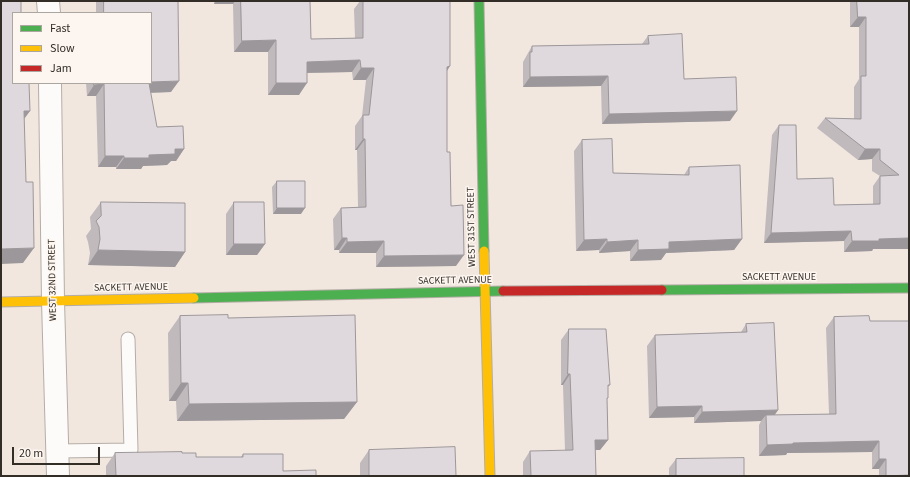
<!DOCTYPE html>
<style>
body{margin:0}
#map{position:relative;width:910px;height:477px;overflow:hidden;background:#f1e7df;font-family:"Source Sans 3",sans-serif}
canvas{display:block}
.frame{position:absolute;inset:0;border:2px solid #332d27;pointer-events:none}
.legend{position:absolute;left:12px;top:12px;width:140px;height:72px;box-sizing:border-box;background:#fdf6f0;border:1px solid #aca6a0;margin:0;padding:5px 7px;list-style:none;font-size:12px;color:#332d27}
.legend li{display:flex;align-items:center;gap:8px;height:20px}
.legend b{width:20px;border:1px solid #aca6a0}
.scale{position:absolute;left:12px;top:447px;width:88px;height:18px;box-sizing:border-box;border:2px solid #332d27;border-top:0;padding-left:5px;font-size:12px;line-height:14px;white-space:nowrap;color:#332d27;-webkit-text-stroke:3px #fdf6f0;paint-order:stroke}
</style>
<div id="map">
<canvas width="910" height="477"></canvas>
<div class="frame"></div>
<ul class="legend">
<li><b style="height:5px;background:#4caf50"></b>Fast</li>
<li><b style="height:5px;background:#ffc107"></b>Slow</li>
<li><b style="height:5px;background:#c62828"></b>Jam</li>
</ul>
<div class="scale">20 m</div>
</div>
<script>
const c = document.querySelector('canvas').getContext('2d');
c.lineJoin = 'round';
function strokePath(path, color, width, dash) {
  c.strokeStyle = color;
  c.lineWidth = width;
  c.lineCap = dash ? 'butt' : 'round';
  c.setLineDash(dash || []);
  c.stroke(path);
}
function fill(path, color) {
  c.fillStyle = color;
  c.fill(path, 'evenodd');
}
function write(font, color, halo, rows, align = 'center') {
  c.font = font + ' "Source Sans 3",sans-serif';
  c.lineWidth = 3;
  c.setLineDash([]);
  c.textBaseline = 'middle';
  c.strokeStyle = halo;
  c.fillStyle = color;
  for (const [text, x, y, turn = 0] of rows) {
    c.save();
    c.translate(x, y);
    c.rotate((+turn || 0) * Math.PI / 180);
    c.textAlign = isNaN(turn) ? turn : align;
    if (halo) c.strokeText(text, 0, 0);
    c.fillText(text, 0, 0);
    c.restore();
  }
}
const lane = new Path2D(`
 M57,451L131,450L128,339`);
const street = new Path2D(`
 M48,1L49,13
 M50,83L53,301L58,476`);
const fast = new Path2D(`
 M479,1L484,251
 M662,290L909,288
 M194,298L503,291`);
const slow = new Path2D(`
 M484,251L490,476
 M1,302L194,298`);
const jam = new Path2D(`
 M503,291L662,290`);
strokePath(lane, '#b4ada6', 15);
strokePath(street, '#b4ada6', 24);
strokePath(fast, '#b4ada6', 11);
strokePath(slow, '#b4ada6', 11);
strokePath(jam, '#b4ada6', 11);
strokePath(lane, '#fdfbfa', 13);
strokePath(street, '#fdfbfa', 22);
strokePath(fast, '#4caf50', 9);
strokePath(slow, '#ffc107', 9);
strokePath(jam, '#c62828', 9);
fill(new Path2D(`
 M96,1H178L171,92L150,93L157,127L184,149L176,161H171L167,165L143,166L141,169H116V167H98L96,96H87L86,83H151V13H96Z
 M214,1H310L311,39L355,38L354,9L360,1H450V66L447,71V152L456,266L376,267V253H339V250H334L333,219L341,208L358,207L357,150H355V126L362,116L366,80H353L352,72L307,73L299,95H268V52H234L233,4H214Z
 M850,1H909V249H873L872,251L844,252V241L764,243L772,135L779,125L797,179L834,205L873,204V186L880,176L872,171V159L858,160L817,128L825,118L854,119V87L859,79V27H850Z
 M648,36L684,79L730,121L602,124L601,86L523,87V62L532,46L642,44Z
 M582,140L613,173L684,175L689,167L742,239L734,250L666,253L661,260L630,261V251L599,253V250L576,251L574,151Z
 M277,181L301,214H273L272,187Z
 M101,202L185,252L175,267L88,265L90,253L88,242L86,236L91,229L90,217Z
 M234,202L265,244L257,255H226V214Z
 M180,316L228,318L357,402L344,419L177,421L176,401H169L168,333Z
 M834,317L870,321L909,476H879V469H872V452L787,453L786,455L759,456V425L761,421L694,423V417L649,418L647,346L655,335L741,332L746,324L778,410L775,415L829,414L826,328Z
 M569,329L610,385L608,387L607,400L608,440L600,450H595L596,476H523V462L530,451H565L563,385H561V340Z
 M369,450L456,476H360V463Z
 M115,453H182L196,457H241L243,454L283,471L316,476H106V466Z
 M676,459L744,476H669V468Z`), '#c0babd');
fill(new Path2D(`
 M216,1H235L233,4H214Z
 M858,17H866L859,27H850Z
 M276,40L268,52H234L242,41Z
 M360,60L352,72L299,73L307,62Z
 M450,66L442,78L447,67Z
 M361,68H374L366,80H353Z
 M608,76L601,86L523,87L530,77Z
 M179,81L171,92L141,93L147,83H151V82Z
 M276,83H307L299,95H268Z
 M104,84L96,96H87L94,85Z
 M24,111H30L19,126Z
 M737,111L730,121L602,124L609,114Z
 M363,139H365L357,150H355Z
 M175,149H184L176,161H171L167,165L143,166L141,169H116L124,158L149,155Z
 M865,149H880L872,159L858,160Z
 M105,156H124L116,167H98Z
 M277,208H305L301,214H273Z
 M851,231L844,241L764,243L771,233Z
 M342,238H347L339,250H334Z
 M909,238V249H873L872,251L844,252L852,241L879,239Z
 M607,239L599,250L576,251L584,240Z
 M742,239L734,250L666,253L661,260L630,261L638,250L669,242Z
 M638,240L630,251L599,253L607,242Z
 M384,241L376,253H339L347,242Z
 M234,244H265L257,255H226Z
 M34,248L23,263L1,264V249Z
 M98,250L185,252L175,267L88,265Z
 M464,255L456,266L376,267L384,256Z
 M568,374H570L563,385H561Z
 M181,383H188L176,401H169Z
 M357,402L344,419L177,421L189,404Z
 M702,406L694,417L649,418L657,407Z
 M778,410L770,421L766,415L761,421L694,423L702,412Z
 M595,440H608L600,450H588Z
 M879,441L872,452L787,453L786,455L759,456L767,445L793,443Z
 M879,459H886L879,469H872Z`), '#9c979a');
const building = new Path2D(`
 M1,1H21V13H13V83H29L30,111H24L26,182H33L34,248L1,249Z
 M104,1H178L179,81L151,82V13H104Z
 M241,1H310L311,39L363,38V1H450V66L447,67V152H450L451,206L463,205L464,255L384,256V241L347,242V238H342L341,208L366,207L365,139H363V115H369L374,68H361L360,60L307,62V83H276V40L242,41Z
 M857,1H909V238L879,239V241H852L851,231L771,233L779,125H796L797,179L833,178L834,205L880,204V176L899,175L880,160V149H865L825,118L861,119V76H866V17H858Z
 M682,34L684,79L736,77L737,111L609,114L608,76L530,77V52H532V46L649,44L648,36Z
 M94,83H149L157,127L183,126L184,149H175V154L149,155V158H124V156H105L104,84L94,85Z
 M612,139L613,173L689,175V167L740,165L742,239L669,242V249L638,250V240L607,242V239L584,240L582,140Z
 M277,181H305V208H277Z
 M101,202L185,203V252L98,250L100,239L99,227L96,221L101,216Z
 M234,202H264L265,244H234Z
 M228,315V318L355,315L357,402L189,404L188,383H181L180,316Z
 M869,316L870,321H909V475L886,476V459H879V441L793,443V444L767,445L766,415L836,414L834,317Z
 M774,323L778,410L702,412V406L657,407L655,335L747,332L746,324Z
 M569,329H606L610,385H608V398H607L608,440H595L596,476H531L530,451L573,450L570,374H568Z
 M455,447L456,476H369V450Z
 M182,452V453H196V457H243V454H283V471L316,470V476H116L115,453Z
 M744,458V476H676V459Z`);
fill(building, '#dfd8dc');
strokePath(building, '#9c979a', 1);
write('10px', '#332d27', '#fdf6f0', [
 ["WEST 31ST STREET",472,227,-91],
 ["SACKETT AVENUE",779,278],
 ["WEST 32ND STREET",53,280,-91],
 ["SACKETT AVENUE",455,281,-1],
 ["SACKETT AVENUE",131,288,-1]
]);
</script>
